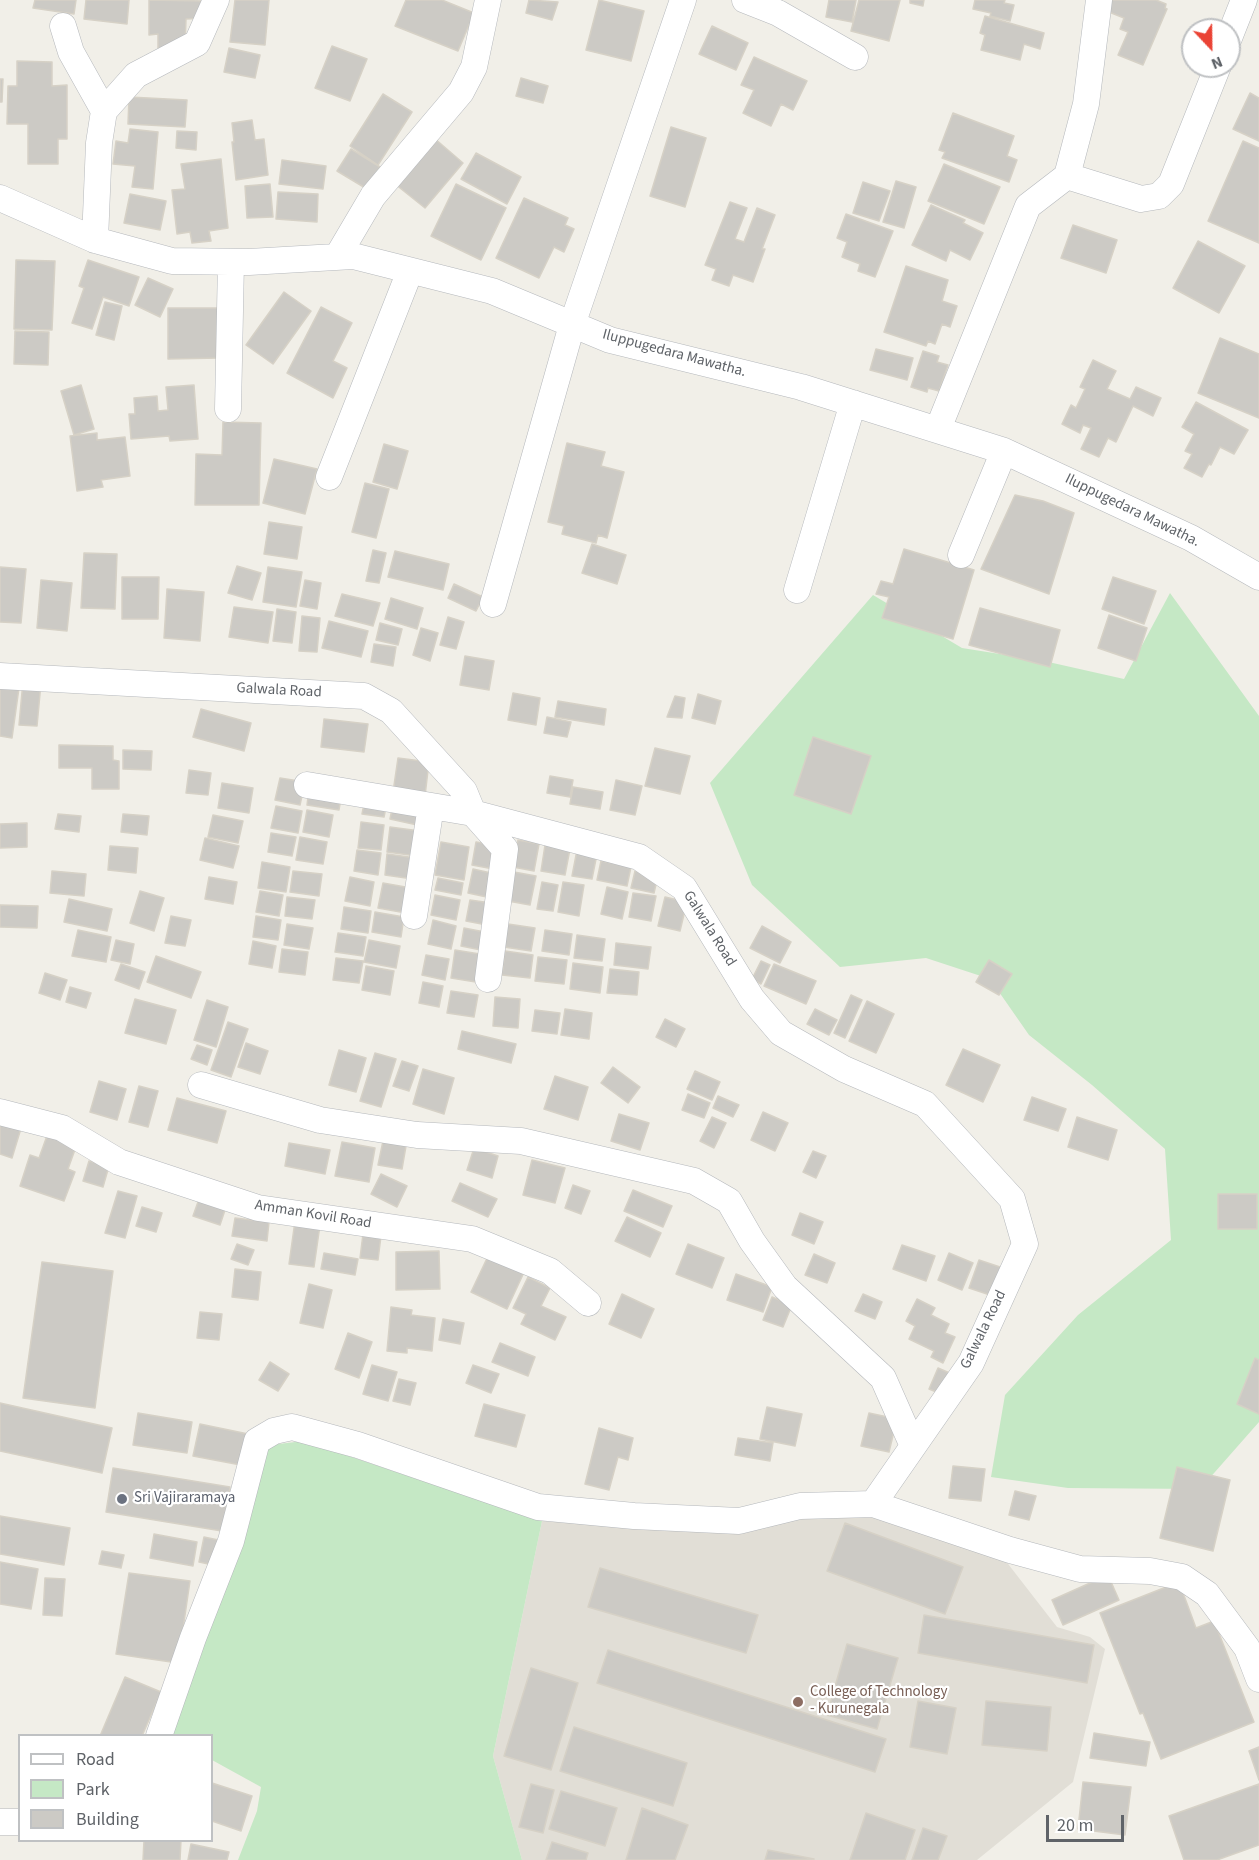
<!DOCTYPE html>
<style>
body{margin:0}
#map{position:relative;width:1259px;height:1860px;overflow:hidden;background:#f1efe8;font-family:"Source Sans 3",sans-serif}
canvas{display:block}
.legend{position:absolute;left:18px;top:1734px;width:195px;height:108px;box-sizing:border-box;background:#fff;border:2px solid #bfc1c3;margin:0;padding:8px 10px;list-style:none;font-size:18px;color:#5f6368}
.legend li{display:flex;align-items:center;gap:12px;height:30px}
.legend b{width:30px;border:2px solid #bfc1c3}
.north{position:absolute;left:1181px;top:18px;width:60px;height:60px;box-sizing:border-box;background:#fff;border:2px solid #bfc1c3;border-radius:50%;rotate:158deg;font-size:16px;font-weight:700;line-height:24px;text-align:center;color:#5f6368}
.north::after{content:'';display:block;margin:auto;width:21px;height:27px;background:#ea4335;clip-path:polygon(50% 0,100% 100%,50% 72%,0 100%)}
.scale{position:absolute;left:1046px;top:1815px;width:78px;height:27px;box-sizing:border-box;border:3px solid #5f6368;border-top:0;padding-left:8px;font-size:18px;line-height:21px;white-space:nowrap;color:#5f6368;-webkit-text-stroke:4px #fff;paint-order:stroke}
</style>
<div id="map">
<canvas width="1259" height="1860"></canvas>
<ul class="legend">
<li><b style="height:8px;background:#fff"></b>Road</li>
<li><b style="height:16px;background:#c5e8c5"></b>Park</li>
<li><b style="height:16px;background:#cccac5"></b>Building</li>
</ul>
<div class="north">N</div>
<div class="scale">20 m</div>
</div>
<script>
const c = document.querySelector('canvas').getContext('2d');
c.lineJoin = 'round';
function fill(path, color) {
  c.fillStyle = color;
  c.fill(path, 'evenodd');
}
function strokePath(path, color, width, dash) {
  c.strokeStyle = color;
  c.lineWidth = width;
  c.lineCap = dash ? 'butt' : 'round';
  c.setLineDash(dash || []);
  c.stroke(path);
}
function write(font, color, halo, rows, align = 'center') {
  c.font = font + ' "Source Sans 3",sans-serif';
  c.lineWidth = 4.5;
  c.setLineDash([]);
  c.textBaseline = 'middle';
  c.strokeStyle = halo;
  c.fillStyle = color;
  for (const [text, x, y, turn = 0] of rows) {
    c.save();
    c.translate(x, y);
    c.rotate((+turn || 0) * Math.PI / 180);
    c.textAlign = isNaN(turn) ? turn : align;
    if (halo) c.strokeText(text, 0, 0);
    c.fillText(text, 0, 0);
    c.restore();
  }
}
fill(new Path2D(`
 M852,1509L1005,1560L1057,1627L1090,1637L1105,1649L1073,1782L977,1860H522L493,1756L542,1521L650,1528L751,1529Z`), '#e1ded6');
fill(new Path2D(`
 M1170,593L1259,716V1422L1200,1489L1068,1488L991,1477L1005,1395L1078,1315L1171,1240L1165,1149L1092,1085L1029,1035L990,979L926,958L840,967L752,885L710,783L873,595L962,648L1044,661L1124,679Z
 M304,1441L542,1521L493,1756L522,1860H238L257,1811L261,1787L212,1760V1736H167L262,1446Z`), '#c5e8c5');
const building = new Path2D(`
 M35,0H76L74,14L33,8Z
 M86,0H129L127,24L84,19Z
 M149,0L206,1V18L186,19L185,47L158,48V34L149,35Z
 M235,0H269L265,45L230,42Z
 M406,0H442L474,13L458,51L395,26Z
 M529,0L558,2L552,20L526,13Z
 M599,0L644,11L631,61L586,50Z
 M829,0H856L852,22L826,17Z
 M859,0H900L889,41L851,31Z
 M910,0H924L923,6L910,3Z
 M975,0H1005L1004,3L1014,5L1010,21L990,16L991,13L973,9Z
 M1103,0H1156L1166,4L1165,8L1167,9L1143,65L1118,55L1128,32L1120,29L1124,18L1099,8Z
 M985,16L1044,33L1040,49L1024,44L1020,60L981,50L985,35L980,33Z
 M712,26L748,43L736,70L699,54Z
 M332,46L367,59L350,101L315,88Z
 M229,48L260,55L255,78L224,72Z
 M754,57L807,81L793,110L781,104L771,126L743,113L754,90L741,85Z
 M17,61L52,62V86L67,85V139H58V164H28V124H7L8,86H17Z
 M521,78L548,86L543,103L516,96Z
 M0,79H3L2,102H0Z
 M1250,93L1259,98V141L1233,129Z
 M383,94L412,112L378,165L350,146Z
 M129,97L187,100L185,127L128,124Z
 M953,113L1014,136L1007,156L1017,160L1009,182L942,158L945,152L939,150Z
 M252,120L255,140L264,139L268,175L236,180L232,142H234L232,123Z
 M671,127L706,138L685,207L650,196Z
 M130,129L158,132L153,189L132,187L135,166L113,164L116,141L128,143Z
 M177,131L197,132L196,150L176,148Z
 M434,138L463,163L425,208L395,184Z
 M1243,141L1259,148V243L1208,221Z
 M351,149L380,167L367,189L337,171Z
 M476,153L521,177L507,204L461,179Z
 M221,159L228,228L209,231L211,241L192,243L190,232L177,234L172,190L185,189L181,164Z
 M282,160L326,166L323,189L279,184Z
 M944,164L1000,187L984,224L928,201Z
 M896,181L916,187L904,228L883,222Z
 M863,182L890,191L879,221L853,213Z
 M270,184L273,217L247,218L245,186Z
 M456,184L506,208L481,260L431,236Z
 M278,192L318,194L317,222L276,219Z
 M130,194L166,201L160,230L124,223Z
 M524,198L568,218L565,225L574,229L564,252L554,247L539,278L496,258Z
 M730,202L747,208L735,239L744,242L757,208L775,215L762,249H765L753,282L733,275L729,286L712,280L716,269L705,265Z
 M931,205L965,220L963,223L983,233L970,260L950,250L946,261L912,245Z
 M846,214L893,231L875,277L858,271L860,264L842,257L847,242L837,238Z
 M1073,225L1117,240L1106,273L1061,258Z
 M1198,241L1245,266L1219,313L1173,288Z
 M16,260L55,261L52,330L14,329Z
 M88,260L139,277L129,306L103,297L92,329L72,323L84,288L79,286Z
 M906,266L948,280L942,301L957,306L950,327L942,324L935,344L928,341L926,346L884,332Z
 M148,278L173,289L160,317L135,305Z
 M284,292L311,311L273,364L246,345Z
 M105,302L122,306L114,340L96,335Z
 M321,307L352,323L333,361L347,368L333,398L287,373Z
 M168,308H219L220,358L168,359Z
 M15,331L49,332L48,365L14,364Z
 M1220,338L1259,354V418L1198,393Z
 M876,349L913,358L907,380L870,370Z
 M923,351L939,356L937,362L948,365L939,391L928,388L927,392L911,387Z
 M1093,360L1116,371L1107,389L1130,399L1136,387L1161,398L1153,416L1133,406L1116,442L1108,438L1099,457L1081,449L1091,428L1083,425L1080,433L1062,424L1071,405L1076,408L1085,389L1080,387Z
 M81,385L94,429L74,435L61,391Z
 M194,385L198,439L170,441L169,436L131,439L129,414H135L134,398L157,396L158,411L168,410L166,387Z
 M1196,402L1248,430L1234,454L1220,447L1211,465L1209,464L1202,477L1184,468L1192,454L1185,451L1194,434L1182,427Z
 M223,422L261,423L259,505H195L196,454L222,455Z
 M97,433V440L125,437L130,476L101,480L103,487L77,491L70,436Z
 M567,443L605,452L601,466L624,472L607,538L598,535L596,543L562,534L564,526L548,522Z
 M384,444L408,451L397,489L373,482Z
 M274,459L317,469L305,514L263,503Z
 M365,483L389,489L376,538L352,532Z
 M1015,495L1043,501L1074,513L1049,594L981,569Z
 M269,522L302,527L297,559L264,554Z
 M592,544L626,555L617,584L582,573Z
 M904,549L974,570L953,639L882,618L889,597L876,594L881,581L893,584Z
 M373,550L386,553L379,583L366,581Z
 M395,551L449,564L443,590L388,577Z
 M84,553L117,554L115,609L81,608Z
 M237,566L261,573L252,600L228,593Z
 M0,567L26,569L21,623L0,622Z
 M268,567L302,572L296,607L263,602Z
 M122,577H159L158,619H122Z
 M1113,577L1156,591L1144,624L1102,609Z
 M41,580L72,583L67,631L37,628Z
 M305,580L321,583L317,609L300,606Z
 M454,584L483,597L476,611L448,598Z
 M167,589L204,592L200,641L164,638Z
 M342,594L380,603L373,626L335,616Z
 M391,598L423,608L417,629L385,619Z
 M234,607L273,612L268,643L229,637Z
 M980,608L1060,630L1050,667L969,645Z
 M277,609L296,612L292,643L273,641Z
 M1109,615L1147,628L1136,661L1098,648Z
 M302,616L320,618L317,652L299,651Z
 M448,617L464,622L456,649L440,645Z
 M329,621L368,631L361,657L322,648Z
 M380,623L402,629L398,645L376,640Z
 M421,628L438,633L430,661L413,655Z
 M374,644L396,647L393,666L371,662Z
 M465,656L494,661L489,690L460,685Z
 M23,681L41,683L37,726L19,725Z
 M0,685L19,688L12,738L0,736Z
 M513,693L540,698L536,725L508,720Z
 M698,694L721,701L715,724L692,718Z
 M675,696L685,698L682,718L667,717Z
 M558,701L606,709L604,725L555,717Z
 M201,709L251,723L244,751L193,737Z
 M547,717L571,722L567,737L544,733Z
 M324,719L368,724L364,752L321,747Z
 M813,737L871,756L851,814L794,795Z
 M59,745L113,746V760L119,761V789H92V768H59Z
 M655,748L690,756L680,794L645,786Z
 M123,750L152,751L151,770L123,769Z
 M398,758L429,762L425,796L393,792Z
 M189,770L211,773L208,795L186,793Z
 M550,776L573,780L570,797L547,793Z
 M280,778L305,782L300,805L275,800Z
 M616,780L642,786L635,815L610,810Z
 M310,781L343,786L339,810L307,805Z
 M222,783L253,788L249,813L218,808Z
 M573,787L603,792L600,809L570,804Z
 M367,789L389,793L384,817L362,814Z
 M394,799L426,805L422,826L390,819Z
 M276,806L302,811L298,833L271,828Z
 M307,810L333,815L329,837L303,832Z
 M58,814L81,816L79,832L55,829Z
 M123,814L149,816L147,835L121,832Z
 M213,815L243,821L238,843L208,837Z
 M361,822L384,825L381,850L358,848Z
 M27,823V847L0,848V824Z
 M390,827L420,831L417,856L387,852Z
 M271,833L296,837L292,856L268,852Z
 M300,837L327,842L323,864L296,860Z
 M205,838L239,846L233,868L200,860Z
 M518,840L539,844L534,871L513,867Z
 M441,842L469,847L464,880L435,875Z
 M476,842L503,846L499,870L472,865Z
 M545,845L570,849L565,875L541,871Z
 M110,846L138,848L136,873L108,870Z
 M357,850L381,853L378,875L354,871Z
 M577,850L597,854L592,879L572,876Z
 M387,854L416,858L413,879L385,875Z
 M601,861L631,867L627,886L597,880Z
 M262,862L290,867L286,892L258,888Z
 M473,869L500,875L496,899L468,893Z
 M52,871L86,874L84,896L50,893Z
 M293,871L322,874L319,896L290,892Z
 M635,871L658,876L654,893L631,888Z
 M514,872L536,876L530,905L508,901Z
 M209,877L237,882L233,904L205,899Z
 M350,877L374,882L370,906L345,901Z
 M438,878L463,883L461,895L435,890Z
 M542,882L558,885L553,911L537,909Z
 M563,882L584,885L579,916L558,912Z
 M383,883L411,888L406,913L378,908Z
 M607,887L628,892L622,919L601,914Z
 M140,891L164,898L154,931L130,923Z
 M260,891L283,895L279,916L256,912Z
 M633,893L656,896L651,921L629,917Z
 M435,895L460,900L456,920L431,915Z
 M287,897L315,900L312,919L285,916Z
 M665,897L687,902L680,931L658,926Z
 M69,899L112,909L107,931L64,922Z
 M470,900L491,903L487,925L466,921Z
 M0,905L38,906L37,928L0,927Z
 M344,907L371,911L368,933L341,929Z
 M375,912L404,917L401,937L372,932Z
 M171,916L191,920L185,946L165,943Z
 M256,916L281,920L278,940L253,937Z
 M433,920L456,926L451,949L428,944Z
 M287,924L313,928L309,949L284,945Z
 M508,924L535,928L531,951L504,947Z
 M762,926L791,942L780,963L750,948Z
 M464,928L490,933L486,951L461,946Z
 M78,930L111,937L106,962L72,956Z
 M545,930L572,934L569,955L542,951Z
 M338,933L366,937L363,956L335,952Z
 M577,935L605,939L602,961L574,958Z
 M116,940L134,944L130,964L111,960Z
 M369,940L400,946L396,968L364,962Z
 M253,941L276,946L272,968L249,964Z
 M616,943L651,947L648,969L614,965Z
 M282,949L308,952L305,975L279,972Z
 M455,950L486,955L482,983L451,978Z
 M505,951L533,955L530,978L502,975Z
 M426,955L449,959L445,980L422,975Z
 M156,956L201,972L191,998L147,982Z
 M538,957L567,960L564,984L535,981Z
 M336,958L363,961L359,983L333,980Z
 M989,960L1012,974L999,995L976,982Z
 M761,961L770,965L761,984L752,979Z
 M573,963L603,967L600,993L570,989Z
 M121,964L145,972L139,989L115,980Z
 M774,964L816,981L806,1004L764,986Z
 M366,966L394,971L390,995L362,990Z
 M610,969L639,972L637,995L607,993Z
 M45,973L67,980L60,1000L39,993Z
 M423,982L443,986L439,1007L419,1003Z
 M70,987L91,993L86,1008L66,1002Z
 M451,991L478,995L474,1017L447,1013Z
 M851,995L862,1000L845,1038L834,1033Z
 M495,997L520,999L518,1028L493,1026Z
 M135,999L176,1010L166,1044L125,1033Z
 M207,1000L228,1007L216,1047L194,1040Z
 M867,1001L894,1014L876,1053L849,1041Z
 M565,1009L592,1013L589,1039L561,1035Z
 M815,1009L837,1020L829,1035L807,1024Z
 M535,1010L560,1013L557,1034L532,1031Z
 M665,1019L685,1029L676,1047L656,1037Z
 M228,1022L248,1029L231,1077L211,1070Z
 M462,1031L516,1044L511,1063L458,1049Z
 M246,1043L268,1051L260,1074L238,1067Z
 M197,1045L212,1050L207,1065L191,1059Z
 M963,1049L1000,1065L983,1102L946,1085Z
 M339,1050L366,1058L356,1092L329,1085Z
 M375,1053L396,1059L381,1107L360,1101Z
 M402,1061L418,1066L409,1091L393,1086Z
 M613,1067L640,1087L628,1103L601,1083Z
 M423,1069L454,1078L444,1114L413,1104Z
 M695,1071L720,1082L712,1100L687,1089Z
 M555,1076L588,1087L578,1120L544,1109Z
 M99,1081L126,1089L117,1120L90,1112Z
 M139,1086L158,1091L148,1127L129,1122Z
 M688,1094L710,1103L704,1118L682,1110Z
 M718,1096L739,1105L733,1117L713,1108Z
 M1032,1097L1066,1109L1058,1131L1024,1120Z
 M177,1098L226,1111L217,1143L168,1130Z
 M763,1112L788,1123L775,1151L751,1140Z
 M619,1114L649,1123L640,1150L611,1141Z
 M712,1117L726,1123L714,1148L700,1141Z
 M1077,1117L1117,1130L1108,1160L1068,1147Z
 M0,1118L22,1125L12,1158L0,1154Z
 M48,1133L77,1144L68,1169L75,1172L64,1201L20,1186L30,1155L39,1158Z
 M383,1141L406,1146L402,1169L378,1165Z
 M342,1142L375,1148L369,1182L335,1176Z
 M289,1143L330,1150L325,1174L285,1166Z
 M474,1148L498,1156L492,1178L467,1170Z
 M813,1151L826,1156L816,1178L803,1172Z
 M532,1160L565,1168L555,1203L523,1195Z
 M89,1161L109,1166L103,1187L83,1181Z
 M381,1174L407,1186L397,1207L371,1194Z
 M460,1183L497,1199L488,1217L452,1201Z
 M573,1185L590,1191L581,1214L565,1208Z
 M633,1190L672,1206L663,1227L624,1211Z
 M118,1191L137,1196L125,1238L105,1233Z
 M1218,1194H1257V1229H1218Z
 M199,1199L226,1207L220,1225L193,1216Z
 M142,1207L162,1213L156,1232L136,1226Z
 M800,1213L823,1222L814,1244L792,1235Z
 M627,1217L661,1233L650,1257L615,1241Z
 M235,1218L269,1222L267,1241L232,1236Z
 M295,1221L320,1225L314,1267L289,1264Z
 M363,1234L381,1236L378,1260L360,1258Z
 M237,1244L254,1250L248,1265L231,1259Z
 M688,1244L724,1258L712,1288L676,1274Z
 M902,1245L935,1256L926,1281L893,1269Z
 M439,1251L440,1289L396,1290V1252Z
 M490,1252L526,1268L507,1309L471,1292Z
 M324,1253L358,1259L355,1275L321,1269Z
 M949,1253L973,1263L962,1290L938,1280Z
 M814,1254L835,1263L827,1283L805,1275Z
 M979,1260L1003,1268L993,1296L969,1288Z
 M42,1262L113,1271L95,1408L23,1398Z
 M235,1269L261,1272L258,1300L232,1297Z
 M736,1274L772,1287L763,1312L727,1300Z
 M528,1277L550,1288L541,1306L566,1317L555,1340L521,1324L526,1314L513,1308Z
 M309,1284L332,1290L323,1328L300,1323Z
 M622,1294L654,1309L641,1338L609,1324Z
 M863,1294L882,1302L875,1319L855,1311Z
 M772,1297L792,1305L783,1327L763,1320Z
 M917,1299L935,1308L931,1315L949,1324L945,1333L955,1337L943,1363L931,1357L934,1351L909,1339L915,1326L906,1321Z
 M391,1307L412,1310L411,1315L435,1318L432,1351L407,1348V1353L387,1351Z
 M200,1312L222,1314L219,1340L197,1338Z
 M443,1319L464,1323L460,1344L439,1340Z
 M348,1333L372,1342L359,1378L335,1369Z
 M500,1343L535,1357L528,1376L492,1362Z
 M1255,1358L1259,1360V1414L1237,1404Z
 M270,1362L289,1374L278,1391L259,1380Z
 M372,1365L397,1372L388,1401L363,1394Z
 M473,1365L499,1374L491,1393L466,1383Z
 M938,1368L952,1374L944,1395L929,1389Z
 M399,1379L416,1383L410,1405L393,1401Z
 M0,1403L112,1428L102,1473L0,1451Z
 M484,1404L525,1415L516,1447L475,1436Z
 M767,1407L802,1414L795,1446L760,1439Z
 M138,1413L192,1422L187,1453L133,1445Z
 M869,1413L897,1419L889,1452L861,1446Z
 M200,1424L253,1435L246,1466L193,1456Z
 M599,1428L633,1438L628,1460L618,1457L609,1490L585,1484Z
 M738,1438L773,1443L770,1461L735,1455Z
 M953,1466L985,1469L981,1501L949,1498Z
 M1177,1467L1230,1480L1213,1551L1160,1538Z
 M113,1468L230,1487L222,1531L106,1512Z
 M1015,1491L1036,1496L1029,1520L1009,1515Z
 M0,1516L70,1528L64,1565L0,1554Z
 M845,1523L963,1567L945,1614L827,1571Z
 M154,1534L197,1542L193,1566L150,1558Z
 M204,1537L223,1541L218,1566L199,1562Z
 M102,1551L124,1555L121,1568L99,1564Z
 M0,1562L38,1569L31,1609L0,1604Z
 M600,1568L758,1615L746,1653L588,1607Z
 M129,1573L190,1581L178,1663L116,1654Z
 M1108,1575L1119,1600L1063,1625L1052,1600Z
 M45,1578L65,1579L62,1616L43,1615Z
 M1179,1582L1196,1628L1214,1621L1254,1722L1161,1759L1143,1713L1140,1714L1100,1613Z
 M924,1615L1094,1645L1087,1683L918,1653Z
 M847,1644L898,1658L877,1729L827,1715Z
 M608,1650L886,1739L875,1772L597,1683Z
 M531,1668L578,1683L551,1770L504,1756Z
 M125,1677L161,1692L142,1736H100Z
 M918,1701L956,1708L947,1754L910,1747Z
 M986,1701L1051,1707L1047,1751L982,1745Z
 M574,1727L687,1763L673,1806L560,1771Z
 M1094,1733L1150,1742L1146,1766L1090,1758Z
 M1259,1747V1780L1249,1751Z
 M1083,1782L1131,1787L1125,1835L1078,1829Z
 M212,1783L252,1796L241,1831L212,1821Z
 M531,1784L554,1790L543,1833L519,1827Z
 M1259,1784V1845L1217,1860H1184L1169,1816Z
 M561,1791L617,1808L605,1846L549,1829Z
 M642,1808L688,1825L675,1860H626Z
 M866,1813L915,1830L905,1860H850Z
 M923,1828L947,1836L938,1860H912Z
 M144,1840H181L180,1860H143Z
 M552,1842L588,1853L586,1860H546Z
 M191,1844L229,1852L227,1860H188Z
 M768,1850L814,1859L765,1860Z`);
fill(building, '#cccac5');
strokePath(building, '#d6d1c6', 1.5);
const minor = new Path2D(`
 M745,0L778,13L855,57
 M63,26L71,52L104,111
 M1229,38L1244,0
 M1067,176L1141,199L1159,196L1171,184L1218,66
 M0,198L95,240L172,261L249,262L353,256L492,291L610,340L801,387L1004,451L1191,538L1259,577
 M95,240L99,143L104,111L136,75L197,43L216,0
 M337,257L373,196L461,92L474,67L488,0
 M228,409L231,262
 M938,429L1028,206L1067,176L1086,104L1099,0
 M329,477L410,271
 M961,555L1004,451
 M797,590L853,403
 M493,604L572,325L683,0
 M0,676L364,696L391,711L464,791L473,813L639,857L684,888L752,999L781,1033L844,1069L925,1104L1012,1199L1025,1244L971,1363L873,1504
 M307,785L473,813L505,849L488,979
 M414,916L431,806
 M201,1085L320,1120L417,1135L521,1141L694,1181L729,1201L752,1241L785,1287L883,1378L913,1446
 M0,1112L62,1128L119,1162L258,1208L472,1239L550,1271L588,1303
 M159,1736L193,1638L231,1541L257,1441L274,1431L292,1427L358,1445L538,1507L634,1516L739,1521L800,1506L873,1504L1010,1550L1080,1569L1150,1571L1182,1577L1207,1594L1247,1648L1259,1679
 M0,1822H20`);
strokePath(minor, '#b5b8bc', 27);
strokePath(minor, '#fff', 26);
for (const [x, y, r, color] of [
 [122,1499,6,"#6b7280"],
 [798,1702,6,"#8d6e63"]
]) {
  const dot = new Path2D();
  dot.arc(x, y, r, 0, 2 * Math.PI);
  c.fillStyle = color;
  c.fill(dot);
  strokePath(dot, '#fff', 2);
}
write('15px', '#5f6368', '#fff', [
 ["Iluppugedara Mawatha.",674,354,15],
 ["Iluppugedara Mawatha.",1132,511,26],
 ["Galwala Road",279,691,3],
 ["Galwala Road",709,929,58],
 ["Amman Kovil Road",313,1215,9],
 ["Galwala Road",984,1330,-64]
]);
write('15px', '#5b616d', '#fff', [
 ["Sri Vajiraramaya",134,1499]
], 'left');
write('15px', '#785e54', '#fff', [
 ["College of Technology",810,1693],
 ["- Kurunegala",810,1710]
], 'left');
</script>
